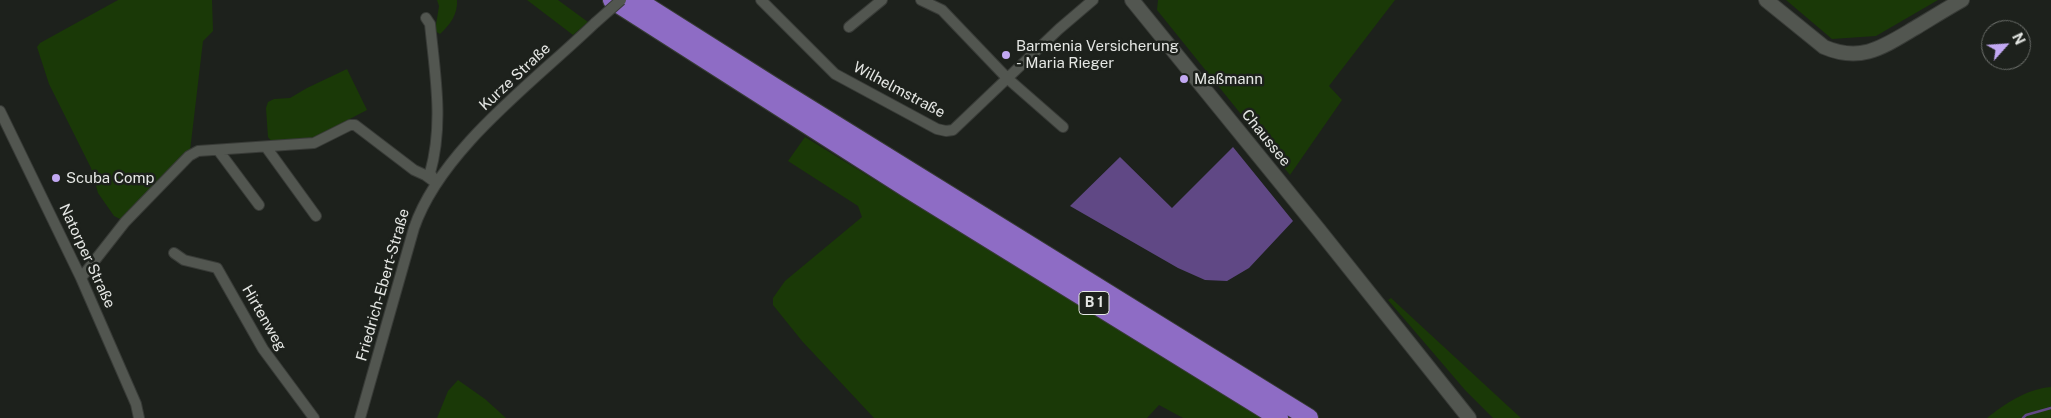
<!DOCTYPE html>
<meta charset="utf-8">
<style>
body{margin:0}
#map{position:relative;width:2051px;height:418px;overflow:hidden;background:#1d211c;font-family:"Public Sans",sans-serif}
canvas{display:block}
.north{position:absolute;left:1981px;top:20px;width:50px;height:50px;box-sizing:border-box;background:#1d211c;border:1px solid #6d706c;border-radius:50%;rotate:64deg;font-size:14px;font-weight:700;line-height:20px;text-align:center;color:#e5e7e4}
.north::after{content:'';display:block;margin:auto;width:18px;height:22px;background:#c2a8f2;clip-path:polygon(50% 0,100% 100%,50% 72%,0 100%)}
</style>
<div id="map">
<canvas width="2051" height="418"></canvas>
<div class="north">N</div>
</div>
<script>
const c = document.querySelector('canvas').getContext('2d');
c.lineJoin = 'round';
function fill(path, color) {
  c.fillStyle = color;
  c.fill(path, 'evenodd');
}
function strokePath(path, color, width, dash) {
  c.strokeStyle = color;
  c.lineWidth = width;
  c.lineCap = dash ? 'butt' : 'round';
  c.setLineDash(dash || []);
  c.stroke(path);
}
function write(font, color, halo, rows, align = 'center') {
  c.font = font + ' "Public Sans",sans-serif';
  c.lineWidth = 5;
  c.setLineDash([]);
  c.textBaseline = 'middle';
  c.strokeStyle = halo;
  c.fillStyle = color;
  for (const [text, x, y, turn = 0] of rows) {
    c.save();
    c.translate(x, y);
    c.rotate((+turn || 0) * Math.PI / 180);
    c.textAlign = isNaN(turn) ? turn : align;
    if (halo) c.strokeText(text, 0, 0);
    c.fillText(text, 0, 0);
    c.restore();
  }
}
fill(new Path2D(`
 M118,0H212L213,31L203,41L190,151L122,220L114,216L98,193L91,168L49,84L37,47L40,43Z
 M437,0H457C458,14 450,25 440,34L435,31L439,6Z
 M527,0H558L588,22L573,35Z
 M1158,0H1395L1329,86L1342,100L1290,175L1157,10Z
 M1786,0H1938L1876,36L1832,39Z
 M347,69L367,110L311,139L272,142L268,137L266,108L268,102L274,99L290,98L307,88Z
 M805,137L1262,418H1183L1159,405L1147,418H874L802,341L773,305V298L785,281L862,217L858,206L788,161Z
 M1391,298L1510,408L1521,418H1493L1465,390L1388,300Z
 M458,380L485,399L506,418H437L448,391Z
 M2051,387V418H1987C2005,404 2026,389 2051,387Z`), '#1a3907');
fill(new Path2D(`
 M1233,147L1293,221L1249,268L1227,281L1205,280L1178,268L1070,206L1120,157L1172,208Z`), '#604885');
strokePath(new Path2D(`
 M2023,418L2026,415L2051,408`), '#604885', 2.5);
const minor = new Path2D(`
 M761,0L835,74L937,129L946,131L953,130L1059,29L1093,0
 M921,0L942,10L1007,78L1063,127
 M426,18L430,24C435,74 444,124 430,173L435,181
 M849,27L882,0
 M0,111L81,278L136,404L139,418
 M266,147L316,216
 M218,150L259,205
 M174,253L184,260L217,268L263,349L314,418
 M81,278L125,222L189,156L198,151L314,143L350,125H355L414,170L425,175L436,183
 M360,418L414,228C441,149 535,81 595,23`);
const secondary = new Path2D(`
 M1132,0L1319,230L1469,418
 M1766,0L1824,47C1861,63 1883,47 1915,28C1930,19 1946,9 1962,0`);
const motorway = new Path2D(`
 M612,0L908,189L1279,418
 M637,0L773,86L1309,418`);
strokePath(minor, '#383b37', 12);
strokePath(secondary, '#383b37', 16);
strokePath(motorway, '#383b37', 20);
strokePath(minor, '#525650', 10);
strokePath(secondary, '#525650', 14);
strokePath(motorway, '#8e6cc5', 18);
const minorBridge = new Path2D(`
 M595,23L621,0`);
strokePath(minorBridge, '#383b37', 12, []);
strokePath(minorBridge, '#525650', 10);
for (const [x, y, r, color] of [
 [1006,55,5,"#c2a8f2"],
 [1184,79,5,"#c2a8f2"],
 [56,178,5,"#c2a8f2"]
]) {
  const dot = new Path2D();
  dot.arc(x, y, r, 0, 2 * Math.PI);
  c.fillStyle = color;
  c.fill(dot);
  strokePath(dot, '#1d211c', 2);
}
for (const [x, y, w] of [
 [1094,303,30]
]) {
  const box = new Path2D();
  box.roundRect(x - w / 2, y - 11.5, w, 23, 4);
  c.fillStyle = '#1d211c';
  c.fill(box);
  strokePath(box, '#e5e7e4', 1);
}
write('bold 14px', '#e5e7e4', null, [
 ["B 1",1094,303]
]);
write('15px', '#e5e7e4', '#1d211c', [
 ["Barmenia Versicherung",1016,46],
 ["- Maria Rieger",1016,63],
 ["Maßmann",1194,79],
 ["Scuba Comp",66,178]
], 'left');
write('15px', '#e5e7e4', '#1d211c', [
 ["Kurze Straße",515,77,-43],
 ["Wilhelmstraße",899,90,28],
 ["Chaussee",1266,138,51],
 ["Natorper Straße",87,256,65],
 ["Friedrich-Ebert-Straße",383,285,-74],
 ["Hirtenweg",264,318,60]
]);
</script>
